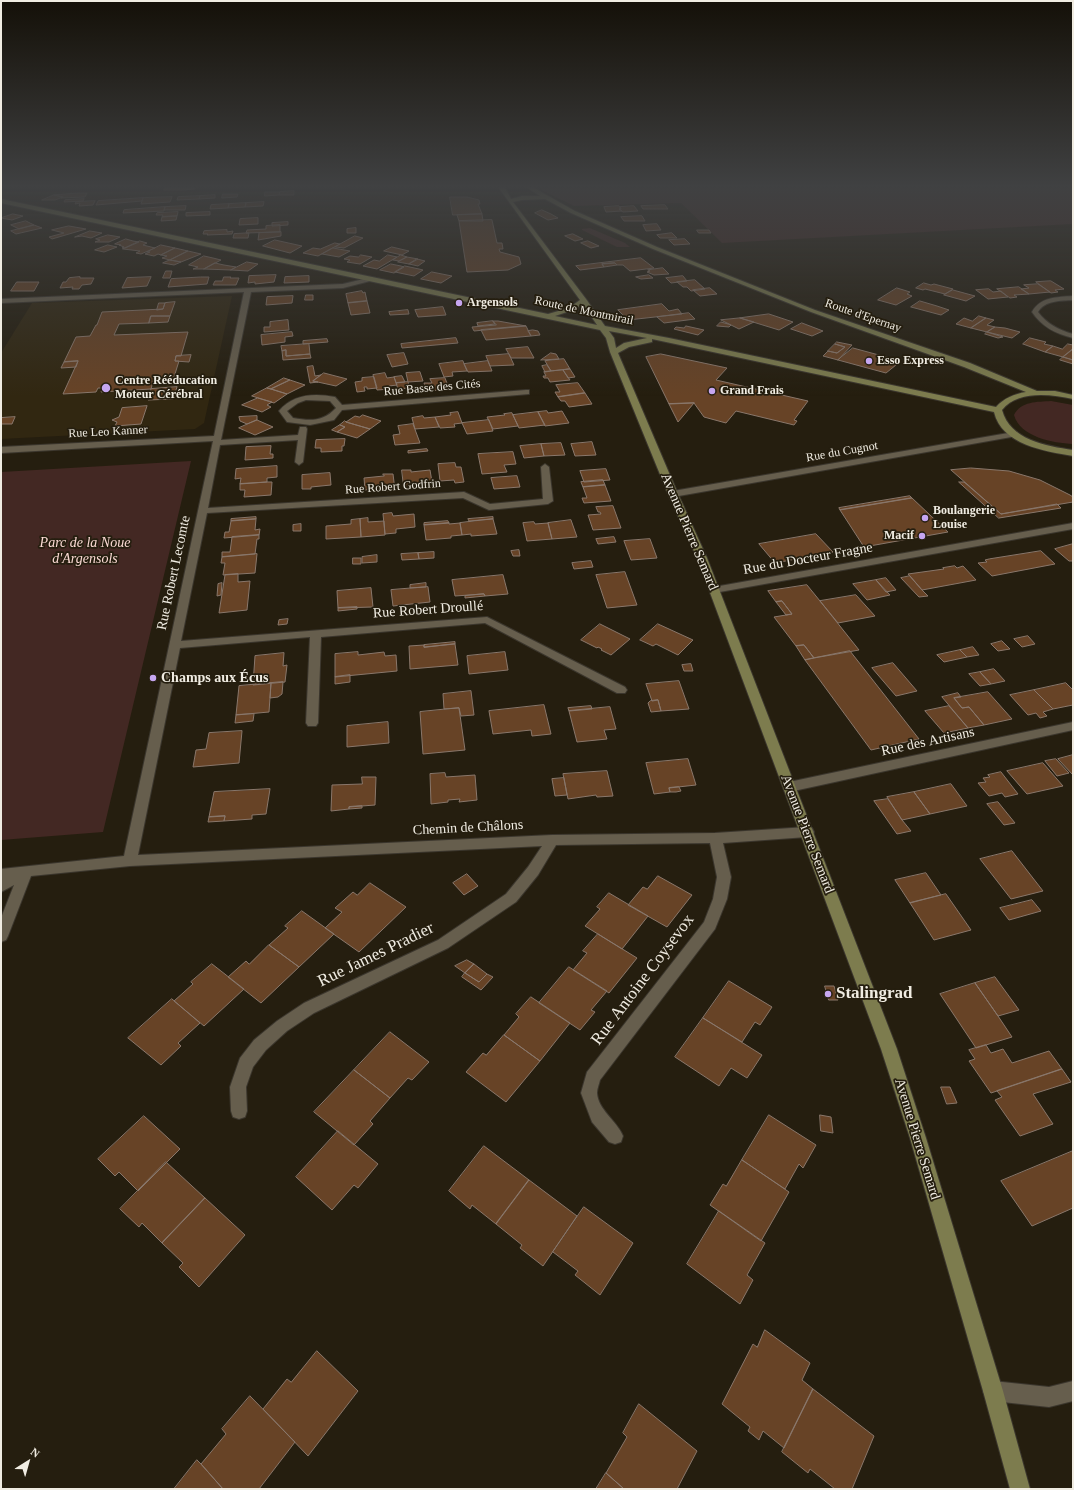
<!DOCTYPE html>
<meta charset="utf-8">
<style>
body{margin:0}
#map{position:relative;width:1074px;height:1490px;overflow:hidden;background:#251e0f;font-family:Georgia,serif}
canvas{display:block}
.frame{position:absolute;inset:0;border:2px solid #f0ece2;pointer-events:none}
.north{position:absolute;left:8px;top:1442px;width:40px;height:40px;-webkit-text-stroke:3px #251e0f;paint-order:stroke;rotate:37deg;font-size:11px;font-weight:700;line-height:16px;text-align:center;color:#f0ece2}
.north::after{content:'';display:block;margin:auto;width:14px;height:18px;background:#f0ece2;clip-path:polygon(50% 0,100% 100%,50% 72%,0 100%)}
</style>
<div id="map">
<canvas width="1074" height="1490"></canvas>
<div class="frame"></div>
<div class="north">N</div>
</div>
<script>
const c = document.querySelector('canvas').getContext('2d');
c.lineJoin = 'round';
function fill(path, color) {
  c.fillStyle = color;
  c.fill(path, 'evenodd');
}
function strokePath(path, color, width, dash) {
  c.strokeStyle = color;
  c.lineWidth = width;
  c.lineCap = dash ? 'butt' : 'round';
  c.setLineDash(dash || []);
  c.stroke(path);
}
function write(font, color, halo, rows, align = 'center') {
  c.font = font + ' Georgia,serif';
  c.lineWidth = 3.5;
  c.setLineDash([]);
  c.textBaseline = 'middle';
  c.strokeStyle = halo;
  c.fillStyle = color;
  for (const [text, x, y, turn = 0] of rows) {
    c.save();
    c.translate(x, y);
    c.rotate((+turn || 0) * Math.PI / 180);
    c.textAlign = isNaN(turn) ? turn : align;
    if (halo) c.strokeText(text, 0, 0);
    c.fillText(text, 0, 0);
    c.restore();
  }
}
fill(new Path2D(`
 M232,296L204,423L195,429L1,439V353L32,303Z`), '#312711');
fill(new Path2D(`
 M543,188H1073V224L722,243L681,203L574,206L539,189Z
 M590,228L625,243L630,247H617L582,230V229Z
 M1051,401L1073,405V444C1053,443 1020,437 1014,415C1021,401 1037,402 1051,401Z
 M191,461L103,832L1,840V472Z`), '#432823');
const building = new Path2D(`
 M165,188H195V189L182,190H164Z
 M294,191V195H279L280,192Z
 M265,192H280L279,195L265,196Z
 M78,193H87L85,197L61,198L63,197L54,195Z
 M223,194H238L237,197L222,198Z
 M54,195L63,197L55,200H42Z
 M215,195V198L199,199L200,196Z
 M200,196L199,199L177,200L178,197Z
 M172,197L170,202L141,204L143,198Z
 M450,197H467L479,200L480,204H478L482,214L453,215Z
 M143,198L142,201L96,205L98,201Z
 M84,199L83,201L64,202L65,200Z
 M95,201L93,205L79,206L80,203L75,204L76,202Z
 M264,202L263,206L245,207L246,203Z
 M246,203L245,207L228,208L229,204Z
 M229,204L228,208L210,209L211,205Z
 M665,205L668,209H643L641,206Z
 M186,206L185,210H164L165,207Z
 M619,206L621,209H619L622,211L606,212L604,207Z
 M634,206L638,211L623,212L619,209H621L620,207Z
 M165,207L164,211L123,213L124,210Z
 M542,210L551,214L558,218L548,220L535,213Z
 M178,212L177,216L162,217L163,215H156L157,213Z
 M210,212V215L186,216V213Z
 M13,214L23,216L12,220L1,218Z
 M482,214L483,221H459L457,215Z
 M177,216L176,220L161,221L162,217Z
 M642,216L645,221H624L621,217Z
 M258,218V224L239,225L240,219Z
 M492,220L497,243H502L503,249H499L500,252L519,257L521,264L508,270L467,272L459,221Z
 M26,221L34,225L19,229L11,225Z
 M288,222V225L272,226V223Z
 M657,224L661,230L646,231L643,225Z
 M34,225L42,228L16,234L11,231Z
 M280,225V232L246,233L247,230L266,229V226Z
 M69,226L86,229L52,239L49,237L64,233L52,230Z
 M356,228V233H347V229Z
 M227,230V232L233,231L232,234L207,235L208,234H203L204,231Z
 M697,230H709L711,233H699Z
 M90,231L102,233L91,238L82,236L75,237Z
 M281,232V236L258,240L259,233Z
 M246,233H249L248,238H233L234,234Z
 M672,233L677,238H660L657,235Z
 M573,234L583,239L575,241L565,236Z
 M108,235L120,237L109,242H95L100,240L96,239Z
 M355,236L363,238L344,248L335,247Z
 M126,239L133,241L139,242L125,248H122L124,247L119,245H121L115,244Z
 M685,239L690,244L674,245L669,240Z
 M275,240L302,246L290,253L263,246Z
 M140,241L147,243L143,245L155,248L141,254L136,253L140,251L123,249Z
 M588,241L599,246L591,248L581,243Z
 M335,243L340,244L318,256L303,253L313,248L320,249Z
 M108,245L117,247L104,252L95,250Z
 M161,245L175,248L161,255L158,254L154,256L145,254L150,252H147Z
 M392,247L409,251L402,255L384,251Z
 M175,248L188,251L170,260L162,258L167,256L161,255Z
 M333,248L350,251L339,257L322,254Z
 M188,251L201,254L181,262L170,260Z
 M361,255L372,257L360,264L347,262L350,260L344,259L350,256L358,257Z
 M388,255L397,257L377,269L363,266L374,260L379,261Z
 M401,255L407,257L399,261L393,260Z
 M204,256L213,258L221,260L204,269H193L198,267L189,265Z
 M407,257L418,259L409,264L398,262Z
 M641,258L654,268L630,271L623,265H617L615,263L602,264L604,267L580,270L576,266Z
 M417,259L425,261L418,266L409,264Z
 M170,260L181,262L174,265L163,263Z
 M247,262L258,264L248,271L231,270Z
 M215,263L224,265L236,267L231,270L204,269Z
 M615,263L617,265L604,267L602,264Z
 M391,264L401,266L404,267L394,273L380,270Z
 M405,266L419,269L423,270L414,276L395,272Z
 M663,268L669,274L654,275L647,272L650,271L648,270Z
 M166,271H172L170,278H163Z
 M432,272L452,276L441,283L421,279Z
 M276,275L274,282L255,284V282L248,283L249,276Z
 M649,275L653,278L641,279L636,277Z
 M309,276V282L284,283L285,277Z
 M683,276L687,281L671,283L666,278Z
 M80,277V278H94L91,284L82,285L79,289H72L73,287L60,288L63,282H66L69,278Z
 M151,277L147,286L122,288L127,278Z
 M201,277H209L207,284L168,287L171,279Z
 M224,277H231L230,278H239L236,285H213L215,281H222Z
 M695,280L705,289L691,291L687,287H683L677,282Z
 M1051,281L1064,289L1055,290L1058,292L1051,293L1036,282Z
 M17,282H39L34,291H11Z
 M924,283L931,285L934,284L953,289L945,294L925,289L923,290L916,288Z
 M1038,284L1050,292L1029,294L1021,289L1029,288L1024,285Z
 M1019,287L1029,294L1014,295L1017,297L1010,298L997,289Z
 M710,288L717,294L700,296L693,290Z
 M897,288L910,292L907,294L912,296L896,305L878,300Z
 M989,289L993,292L1001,291L1008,297L988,299L976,290Z
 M953,290L975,296L966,301L944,295Z
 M362,291L363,293L365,292L367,301L348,303L346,294Z
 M306,295H313V300H305Z
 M293,296L292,303L266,305L267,297Z
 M367,301L370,313L351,315L348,303Z
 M920,301L937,306L949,310L941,315L911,307Z
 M175,302L170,316H151L149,323L119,324L114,335L188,332L181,356H176L175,361H179L174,377L154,378L151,389L101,392L103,388H98L96,392L63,394L78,361L64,362L76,337L90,336L96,325H97L102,312L163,309L165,303Z
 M159,303H165L163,309L157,310Z
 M662,304L669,311L678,309L682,314L628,320L618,310Z
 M443,307L446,315L418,317L415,310Z
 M408,310L409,314L390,315L389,312Z
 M689,313L695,319L664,323L657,317Z
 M769,314L793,322L779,330L740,318Z
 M151,316H170L168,322L149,323Z
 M979,316L986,318L971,328L956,324L964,318L972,321Z
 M740,318L754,322L739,329L721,320Z
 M986,318L994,320L987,325L995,327L987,332L971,328Z
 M288,320L289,330L264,332V327H270V322Z
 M493,321H498L526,326L474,331L472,327L496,325Z
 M493,321L495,324L478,326L477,323Z
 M721,322L728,324L731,325L729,327L717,326Z
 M802,323L823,331L812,336L791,329Z
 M526,326L531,336L486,340L481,330Z
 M686,326L704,330L698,335L674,329L676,327L684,328Z
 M995,327L1005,328L1020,332L1012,338L987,332Z
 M533,330L538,331L540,335L531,336L528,331Z
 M292,332L293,336L285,337V342L262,345L261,335Z
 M987,332L1003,337L998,338L985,334Z
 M456,338L458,343L402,348L401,344Z
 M1030,338L1046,342L1044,344L1053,346L1045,352L1023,344Z
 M327,339L328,342L303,344V341Z
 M837,342L852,345L838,360L823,356L828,351L837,353L845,347L835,344Z
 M309,344L310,354L286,356V350L282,351L281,346Z
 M835,344L845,347L837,353L828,351Z
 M1068,344L1073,345V349L1063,357L1045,352L1053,346L1062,349Z
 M528,347L534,358H511L506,349Z
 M853,348L901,361L886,373L838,360Z
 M1073,349V360L1063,357Z
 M286,350V356L310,354L311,358L283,360L282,351Z
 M404,353L408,364L392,367L387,355Z
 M551,353L556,354L559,359L541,360Z
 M509,354L514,365L490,366L486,356Z
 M661,354L727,368L716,380L808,401L794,420L797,421L794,425L736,411L726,423L704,417L694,403L669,404L646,357Z
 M191,355L189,362L175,361L176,356Z
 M1063,357L1073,360V364L1060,360Z
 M564,359L570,369L551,371L545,361Z
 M78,361L76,367L61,368L64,362Z
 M463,361L467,371L452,372L453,376L444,377L439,364Z
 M488,361L492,371L468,372L464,364Z
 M547,365L551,371L545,372L542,366Z
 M313,366L315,376L321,375L313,381L318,382L310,383L307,367Z
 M570,369L575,377L568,378L563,370Z
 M563,370L570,380L550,382L548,378H544L543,376H546L544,372Z
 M420,372L423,381L408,382L406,373Z
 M324,373L347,379L336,386L313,381Z
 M385,373L387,378L394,377L397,385L389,386L390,389L377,390L373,375Z
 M402,376L405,382L396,383L394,377Z
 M374,377L377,388L367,389V387H364L365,391L357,392L355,382L362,381V378Z
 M284,378L290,380L271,389L267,388Z
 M445,378L448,386H441L442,390L427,391L424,383H432L430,379Z
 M290,380L305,385L287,394L271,389Z
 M408,382L410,388L398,389L396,383Z
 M578,383L585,393L558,397L555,392H560L556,385Z
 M177,387L173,399L148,400L151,389Z
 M267,388L271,389L287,394L274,403L252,396Z
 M585,393L592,404L569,407L565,401H561L558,397Z
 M258,398L272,402L267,405L271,407L262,412L242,405Z
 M694,403L678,422L669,404Z
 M147,406L141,424L115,426L117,422L112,420L119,417L122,408Z
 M547,411L548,413L562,411L569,423L545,426L538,412Z
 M458,412L462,423L454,424L455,427L440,428L435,417L451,415L450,413Z
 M538,412L545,425L519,428L513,415Z
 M512,413L518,426L493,429L487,417L505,415L504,414Z
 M363,415L381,421L370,429L346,422L355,416L359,417Z
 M257,416V420L247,424L240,421L239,417Z
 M423,416L424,418L435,417L439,427L415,429L412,418Z
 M15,417L12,424H1V418Z
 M257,420L273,427L255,435L239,428Z
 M489,420L493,431L467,434L462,423Z
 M345,421L346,422L370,429L357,438L337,432L345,427L340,425Z
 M413,424L420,443L395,445L393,435L400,434L398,426Z
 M340,425L345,427L337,432L332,430Z
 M345,439L344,446H342V451L321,452V448H315L316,440Z
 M592,442L596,455L575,456L571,444Z
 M561,443L565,455L544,456L541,444Z
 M541,444L544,456L524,458L520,446Z
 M271,446L270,454H273V458L245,460L246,447Z
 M427,449L428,451L408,453V451Z
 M513,452L516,464L504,465L507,472L482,474L478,454Z
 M455,463L456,467H461L464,482L455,483L454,480L440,481L438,464Z
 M277,466V477L267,478V482L240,484L241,478L235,479L236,469Z
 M971,468L1009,471L1040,480L1070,495L1073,497V502L1001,514L951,470Z
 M606,469L610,480L584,482L580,471Z
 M402,470H411V472L430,470L432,482L412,483L413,486L404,487Z
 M330,473L331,485L311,487V489H302V475Z
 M383,474H393L395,490L385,491V488L365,490L364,478L384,476Z
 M517,476L520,487L494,489L491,478Z
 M603,480L605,485L583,487L581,482Z
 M267,482H272L271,495L244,497L245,490H240V484Z
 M959,482H964L1001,514L1057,504L1061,508L999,518Z
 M605,485L611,501L584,503L582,498H587L583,487Z
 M910,496L912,498L840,510L839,508Z
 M912,498L948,532L864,547L840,510Z
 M613,506L621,528L593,530L588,515L601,514L600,512H598L596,507Z
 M392,513L393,516L414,514L415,527L396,529V533L385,534L383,514Z
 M256,517V519L231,521V519Z
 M493,517V519L469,521L468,519Z
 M368,518V522L384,521L385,535L361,537L360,519Z
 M256,519L255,530L260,529L259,535L224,538L225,532H229L231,521Z
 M360,519L361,537L326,539V526L351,524V520Z
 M493,519L497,534L471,536V534L462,535L460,523Z
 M571,520L577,537L552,539L548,523Z
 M448,521L449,523L424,525V523Z
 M534,522L535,524L548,523L552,539L527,541L523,523Z
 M449,523V524L460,523L462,535L451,536V538L426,540L424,525Z
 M301,524V531H293V525Z
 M816,534L833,552L775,563L759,544Z
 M259,535V539H257L255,554L222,557V552H230L232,537Z
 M614,537L616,542L598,544L596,539Z
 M650,539L657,558L631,560L624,541Z
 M1072,544H1073V561H1069L1055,549Z
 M519,550L520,556H513L511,551Z
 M1041,551L1055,564L992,576L978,563L987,562L985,560L989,559Z
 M434,552V558L419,559L418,553Z
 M418,553L419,559L402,560L401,554Z
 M257,554L255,573L223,575L225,563H221L222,557Z
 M377,555V562L362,563V557Z
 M353,558H361V564H353Z
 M591,561L593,567L574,569L572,563Z
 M955,566L957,568L963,566L976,580L922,590L908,574L944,569L943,568Z
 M625,572L637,605L607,608L596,575Z
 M238,574V582L250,581L247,610L219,613L225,575Z
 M503,575L508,594L485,596L484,594L455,596L452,580Z
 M910,576L922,590L928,596L919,597L901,578Z
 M886,578L896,590L886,592L876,580Z
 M876,580L890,595L867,600L853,584Z
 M222,583L221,595L217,596L218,584Z
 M426,583V587L410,588V585Z
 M807,585L820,601L859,650L814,658L804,645L796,646L774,617L792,614L782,601L776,602L768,591Z
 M428,587L430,602L393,606L391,590Z
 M371,588L373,607L338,608L337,591Z
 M484,594L485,596L465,598V596Z
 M856,595L875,616L838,623L820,601Z
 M782,601L792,614L786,615L776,602Z
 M357,607V609L338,611V608Z
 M288,619L287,624L278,625L279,620Z
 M600,624L630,639L611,655L601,650L602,649L598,647L597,648L581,640Z
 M658,624L693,640L678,655L656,644L653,646L640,640Z
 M1028,636L1035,644L1022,647L1014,639Z
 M1002,641L1010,649L998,651L991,644Z
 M455,642V644L424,647V645Z
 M455,644L458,665L410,669L409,646L424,645V647Z
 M804,645L814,658L805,660L796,646Z
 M973,647L979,655L967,657L960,650Z
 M960,650L967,657L944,662L937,655Z
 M850,651L919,739L871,750L805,660Z
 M358,652V655L384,652L385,656L396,655L397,671L335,677V654Z
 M505,652L508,670L469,674L467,656Z
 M284,653L283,666L287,665L285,682L253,685L255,656Z
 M893,663L917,691L896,696L872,668Z
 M691,664L693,671H684L682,665Z
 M994,669L1005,681L991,684L980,672Z
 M980,672L991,684L980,686L969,674Z
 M350,675V682L335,684V677Z
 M679,681L689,709L661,711L658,700L652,701L646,684Z
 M283,682L282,694L278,697L270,698L271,683Z
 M271,683L269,712L236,715L239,686Z
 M1066,683L1073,690V705L1053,709L1034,690Z
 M1034,690L1053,709L1043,712L1047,716L1040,718L1036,713L1028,715L1010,695Z
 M471,691L474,715L461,716L459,708L444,709L443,694Z
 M988,692L1012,719L984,725L969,707L962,708L954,698Z
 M958,693L961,697L954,698L962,708L969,707L984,725L968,728L942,697Z
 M658,700L661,711L651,712L648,703L650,701Z
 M544,705L551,734L532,736L531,730L493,734L489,711Z
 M591,706L592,709L569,711L568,708Z
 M949,706L968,728L944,733L925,711Z
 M610,707L616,729L604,730L607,739L577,742L569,711Z
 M459,708L465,750L423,754L420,712Z
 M254,714L253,721L235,723L236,715Z
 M388,722L389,743L347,747V726Z
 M242,731L239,763L193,767L196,750L206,749L209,733Z
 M1073,755V775L1058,759Z
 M688,759L696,785L669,788L670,792L654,794L646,763Z
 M1056,759L1069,773L1057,776L1045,761Z
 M1043,763L1063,786L1027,794L1007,771Z
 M607,771L613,796L597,797L596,795L568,799L563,774Z
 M1001,772L1018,794L1005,797L1002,793L989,796L978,783L986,782L983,778L990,777L988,775Z
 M445,773L446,777L475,775L477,800L459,802L460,799L448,800V802L431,804L430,774Z
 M362,777H376L375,805L349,807V809L331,811L332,785L362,784Z
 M564,778L567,795L555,796L552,779Z
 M951,784L967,806L930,814L914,792Z
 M679,787L681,791L676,792H670L669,788Z
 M270,789L266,814L252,815V819L224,821L225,816L209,817L214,792Z
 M914,792L930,814L902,820L887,797Z
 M888,799L902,820L911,831L897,834L874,801Z
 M998,802L1015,823L1004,825L987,804Z
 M362,806V808L349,809V807Z
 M225,816L224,821L208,822L209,817Z
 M1012,851L1043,891L1011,899L980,859Z
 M926,873L941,895L910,903L895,880Z
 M467,874L478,886L464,895L453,883Z
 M658,876L692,895L667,927L628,905L643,887L647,889Z
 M370,883L406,907L359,952L325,928L342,912L335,908L353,892L357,895Z
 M609,893L648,916L622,949L585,926L600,909L597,907Z
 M946,894L971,930L934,940L910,903Z
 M1032,900L1041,911L1009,920L1000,908Z
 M302,911L334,934L299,967L269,945L288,928L285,926Z
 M598,934L637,958L609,993L573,970L587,953L583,951Z
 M269,945L299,967L261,1003L228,977L246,961L249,964Z
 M467,960L474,964L465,973L455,966Z
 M212,964L244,989L204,1026L174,1001L193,984L191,982Z
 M474,964L487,974L479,982L465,973Z
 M569,967L607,991L591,1010L595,1012L580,1030L539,1003Z
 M465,973L479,982L487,974L493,977L481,990L462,977Z
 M995,977L1019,1010L998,1016L975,983Z
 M729,981L772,1007L760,1025L755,1022L742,1042L703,1018Z
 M975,983L998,1016L1012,1037L976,1048L940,994Z
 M825,986H834L838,1000H829Z
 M531,997L570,1023L540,1061L504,1035L519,1017L516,1014Z
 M172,999L200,1023L178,1043L181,1046L161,1065L128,1038Z
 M703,1018L762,1055L747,1078L731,1068L719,1086L675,1057Z
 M390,1032L429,1062L412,1080L408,1078L390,1098L354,1070Z
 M504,1035L540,1061L506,1102L466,1072L483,1053L486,1055Z
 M986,1045L991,1053L1003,1049L1012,1063L1049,1051L1062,1069L991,1093L969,1061L975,1059L969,1050Z
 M1062,1069L1071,1082L1033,1094L1053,1124L1020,1136L995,1100L1002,1097L997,1091Z
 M354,1070L390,1098L370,1121L373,1124L354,1145L314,1112Z
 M941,1087H950L957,1103L947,1104Z
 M769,1115L816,1145L803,1168L799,1164L785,1189L742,1160Z
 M820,1115L831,1117L833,1133L821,1131Z
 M144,1116L180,1149L138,1191L119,1172L115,1176L98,1159Z
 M338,1131L378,1164L358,1188L354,1185L332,1210L296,1177Z
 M484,1146L529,1180L496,1224L472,1205L470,1209L449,1191Z
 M1073,1151V1208L1032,1226L1001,1181Z
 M742,1160L789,1192L761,1241L710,1205L723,1184L726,1186Z
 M166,1162L205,1198L162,1243L142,1223L139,1227L120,1209Z
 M529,1180L577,1216L543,1266L520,1248L522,1245L496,1224Z
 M205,1198L245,1235L199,1287L179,1267L183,1263L162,1243Z
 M584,1207L633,1243L600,1295L575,1275L578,1271L553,1252Z
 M719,1211L765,1243L747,1275L753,1280L740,1304L687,1264Z
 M765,1330L810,1363L802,1380L813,1389L784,1448L763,1431L759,1440L748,1431L750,1427L722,1404L753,1344L757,1347Z
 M317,1351L358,1391L308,1456L263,1409L287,1379L291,1382Z
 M813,1389L874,1436L852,1489H835L810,1469L808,1473L782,1452Z
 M250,1396L295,1442L259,1489H223L201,1464L226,1434L222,1429Z
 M639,1404L697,1451L677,1489H624L606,1473L627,1437L623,1433Z
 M197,1460L201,1464L223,1489H174Z
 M606,1473L624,1489H596Z`);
fill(building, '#674326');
strokePath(building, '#89776b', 1);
const street = new Path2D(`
 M372,277L375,279L374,280L343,288L251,292L221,440L298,435L300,427H306L307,429L303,462L299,465L295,462L298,440L220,445L208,508L464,492L490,504L543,499L541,467L545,464L549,467L553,501L548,504L489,510L463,498L207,513L181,641L487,617L625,687L627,690L625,693H617L485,623L321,637L318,723L316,726H308L306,723L310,637L180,648L138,855L552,835L715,833L807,827L812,828L814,832L812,836L807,837L723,843L731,877L727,899L715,929L600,1080C599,1084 597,1089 597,1093C598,1110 617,1121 623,1136L621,1142L615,1144L609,1142L592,1122L581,1093L587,1072L704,922L713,899L717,877L710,843L556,845L538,875L516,902L448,948L314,1013L287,1031L266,1050L253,1067L246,1087L247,1111L245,1117L239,1119L233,1117L231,1111L230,1087L240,1058L254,1040L277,1021L304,1003L438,940L506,894L528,867L542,846L130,866L31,876L8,936L6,940L1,942V918L14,885L1,892V869L124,856L213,441L1,453V447L214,436L244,292L1,303V299L343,284Z
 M1073,296V300C1061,301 1045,300 1038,312C1047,324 1059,330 1073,334V338C1056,334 1042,327 1032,312C1040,297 1057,297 1073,296Z
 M526,390H529V394L342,410L334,420L310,425L287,422L279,411C293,394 314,393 335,397L342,405ZM306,400L330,401L336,408C323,422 310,421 293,418L287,411L298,403Z
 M1014,432H1017L1018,434L1017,436L673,497L668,494L673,491Z
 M1073,523V529L714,593L709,590L714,587Z
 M1073,722V730L789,792L785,790L783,787L785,784L789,782Z
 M993,1381L1049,1387L1073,1381V1401L1049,1407L993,1401L986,1398L983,1391L986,1384Z`);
const secondary = new Path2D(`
 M499,188H505L511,199L522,196H540L528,188H534L575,211L657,247L815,310L970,363L1037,391H1055L1073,395V399C1050,394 1018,390 1002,410C1010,440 1046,446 1073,450V456C1044,451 1002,445 994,412L652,339V342L629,347L618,353L678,494L707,558L897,1049L926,1138L1003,1391L1030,1489H1010L983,1391L910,1138L881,1049L697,558L668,494L610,352L606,338L600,330L1,203V199L548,314L569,308L580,300ZM545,199L571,213L653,249L811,312L964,367L1026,392C1014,394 1004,398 996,407L669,338L605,326L586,299L513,202L522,200ZM583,304L597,325L555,316L573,310ZM609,331L647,338L624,343L616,348L614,338Z`);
strokePath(street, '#3b362d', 2);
strokePath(secondary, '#3b362d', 2);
fill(street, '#665e4d');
fill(secondary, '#7d7c4e');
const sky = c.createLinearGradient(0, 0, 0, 396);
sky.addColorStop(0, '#141008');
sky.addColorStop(0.47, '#404142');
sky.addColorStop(1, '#40414200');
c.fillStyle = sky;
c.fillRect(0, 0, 1074, 396);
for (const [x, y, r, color] of [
 [459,303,4,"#c6a6f0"],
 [869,361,4,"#c6a6f0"],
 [106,388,5,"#c6a6f0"],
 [712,391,4,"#c6a6f0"],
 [925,518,4,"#c6a6f0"],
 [922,536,4,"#c6a6f0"],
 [153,678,4,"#c6a6f0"],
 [828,994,4,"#c6a6f0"]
]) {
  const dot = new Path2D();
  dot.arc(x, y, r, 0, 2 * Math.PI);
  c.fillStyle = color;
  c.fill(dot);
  strokePath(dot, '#251e0f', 1.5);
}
write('bold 12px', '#f0ece2', '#251e0f', [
 ["Argensols",467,303],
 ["Esso Express",877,361],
 ["Centre Rééducation",115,381],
 ["Moteur Cérébral",115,395],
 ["Grand Frais",720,391],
 ["Boulangerie",933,511],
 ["Louise",933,525],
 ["Macif",914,536,"right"]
], 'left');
write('12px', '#f0ece2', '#251e0f', [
 ["Route de Montmirail",584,311,12],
 ["Route d'Epernay",863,316,19],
 ["Rue Basse des Cités",432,388,-5],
 ["Rue Leo Kanner",108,432,-3],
 ["Rue du Cugnot",842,452,-10],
 ["Rue Robert Godfrin",393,487,-4]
]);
write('14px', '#f0ece2', '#251e0f', [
 ["Avenue Pierre Semard",689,532,67],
 ["Rue du Docteur Fragne",808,559,-10],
 ["Rue Robert Lecomte",174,573,-78],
 ["Rue Robert Droullé",428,610,-4],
 ["Rue des Artisans",928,742,-12],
 ["Chemin de Châlons",468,828,-3],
 ["Avenue Pierre Semard",807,834,69],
 ["Avenue Pierre Semard",917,1139,73]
]);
write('italic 14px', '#fad9d3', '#251e0f', [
 ["Parc de la Noue",85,543],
 ["d'Argensols",85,559]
]);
write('bold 14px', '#f0ece2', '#251e0f', [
 ["Champs aux Écus",161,678]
], 'left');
write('17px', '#f0ece2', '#251e0f', [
 ["Rue James Pradier",376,955,-26],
 ["Rue Antoine Coysevox",643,980,-53]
]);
write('bold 17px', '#f0ece2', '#251e0f', [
 ["Stalingrad",836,994]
], 'left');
</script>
